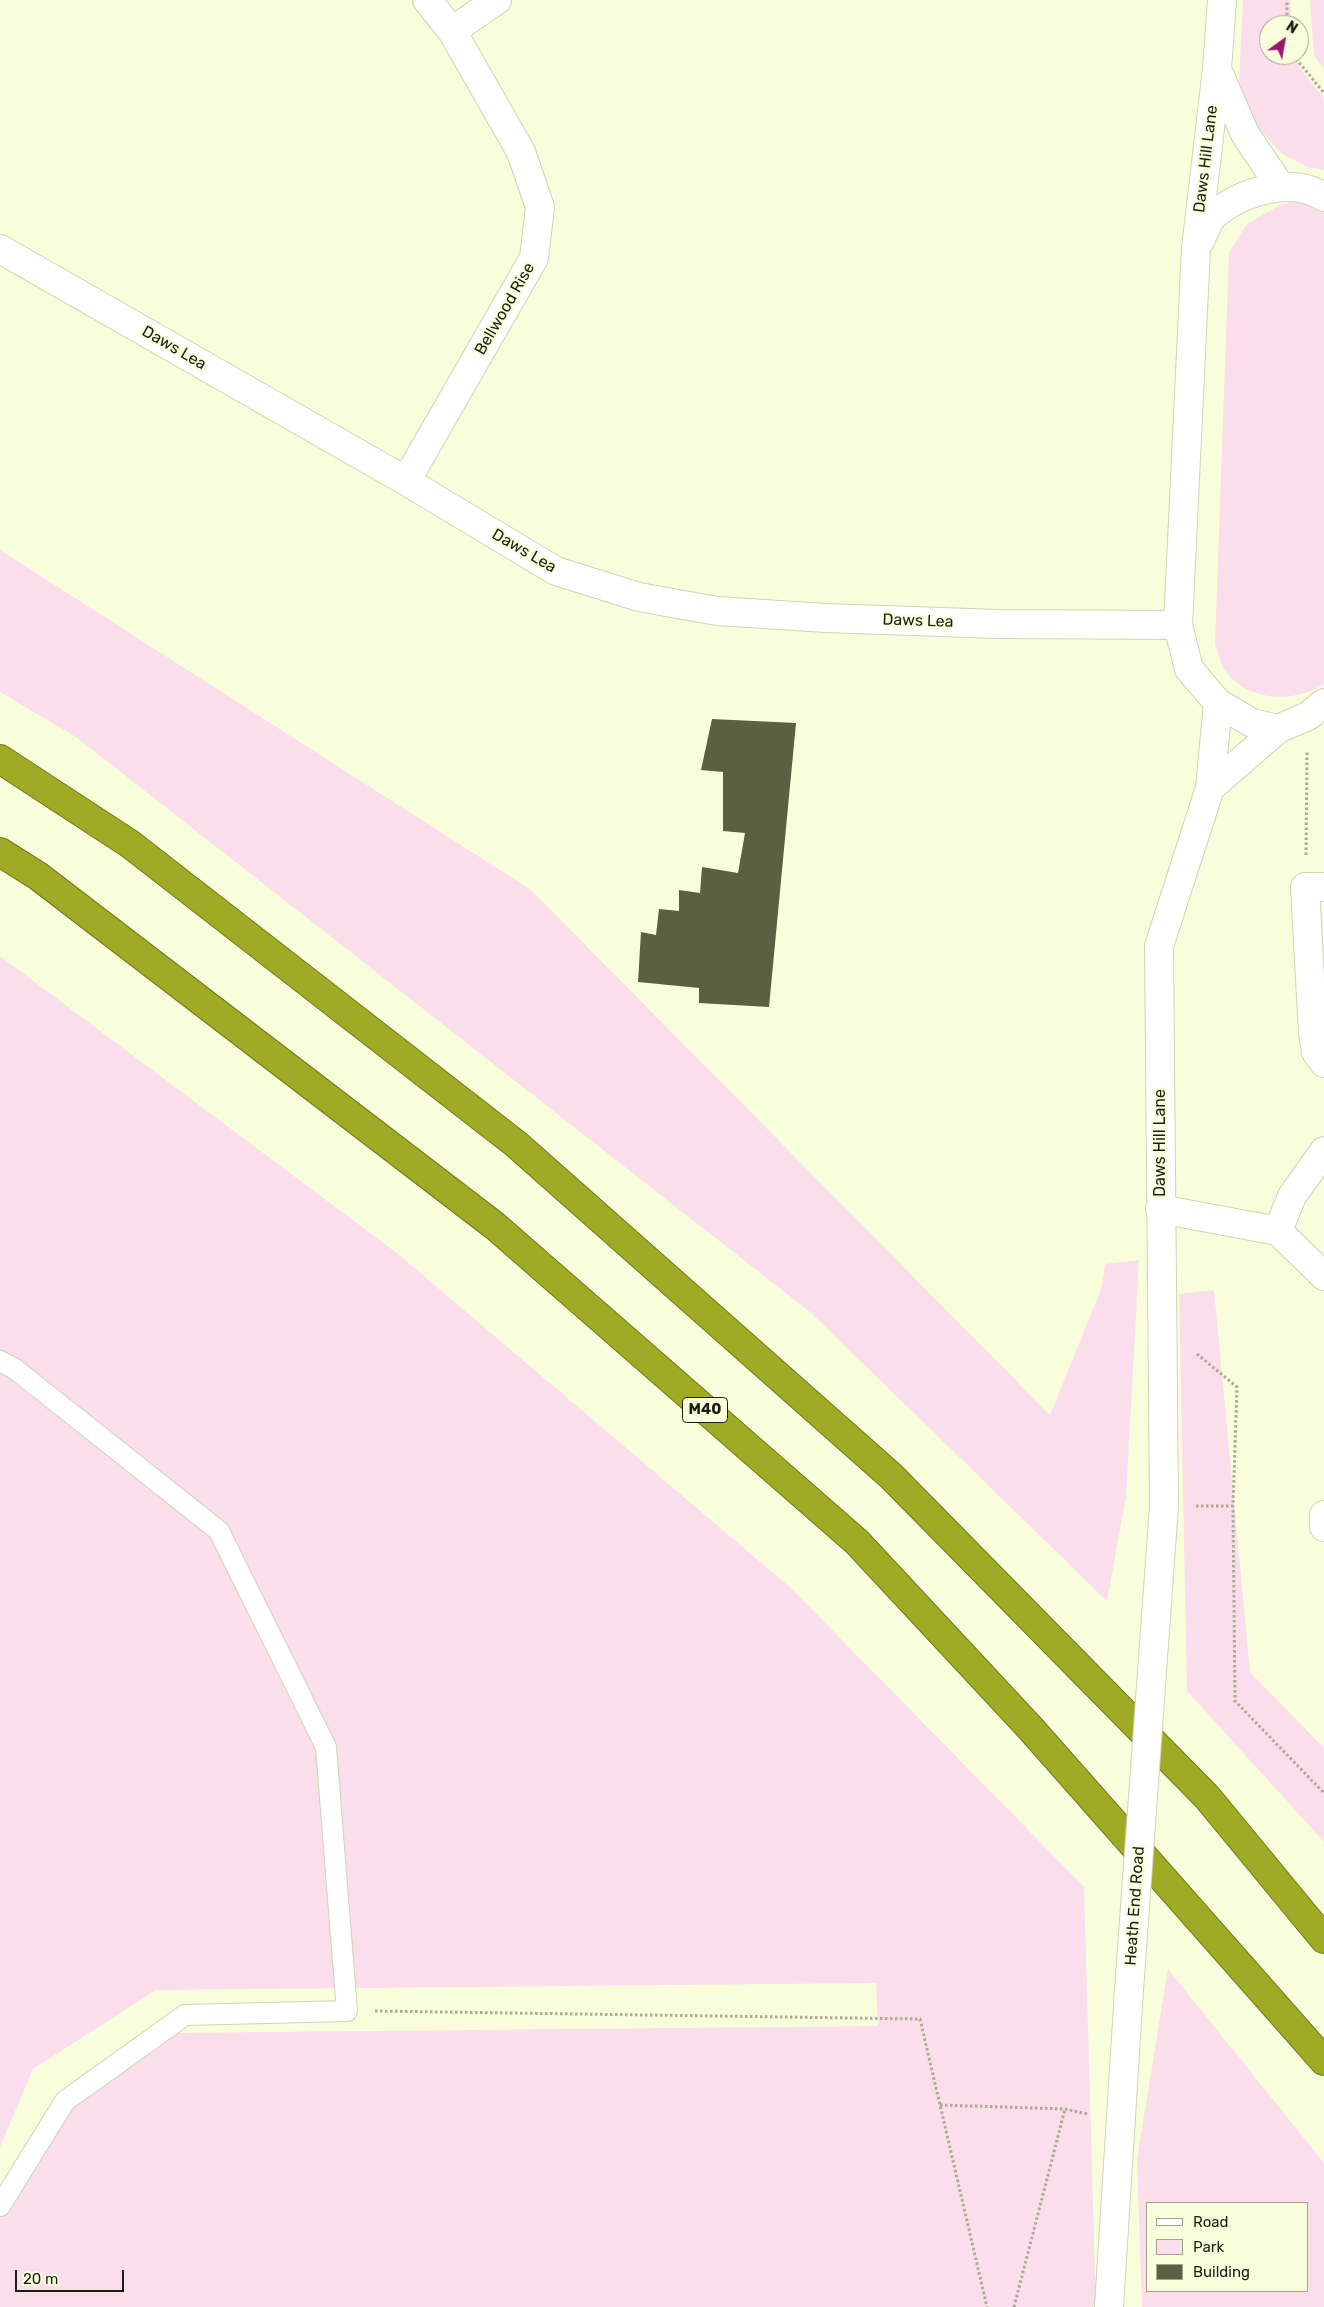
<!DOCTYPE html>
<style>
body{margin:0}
#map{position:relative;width:1324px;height:2307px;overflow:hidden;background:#f8fedc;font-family:Rubik,sans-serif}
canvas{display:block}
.legend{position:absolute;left:1146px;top:2202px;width:162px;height:90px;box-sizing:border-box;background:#f8fedc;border:1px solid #a0a48b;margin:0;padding:6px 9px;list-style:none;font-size:15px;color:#1c1e12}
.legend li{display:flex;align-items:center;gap:10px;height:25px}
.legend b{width:25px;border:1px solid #a0a48b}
.north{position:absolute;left:1259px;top:15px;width:50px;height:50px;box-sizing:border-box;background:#f8fedc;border:1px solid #a0a48b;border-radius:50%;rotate:32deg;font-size:14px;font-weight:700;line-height:20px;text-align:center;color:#1c1e12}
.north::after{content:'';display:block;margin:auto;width:18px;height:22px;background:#9a176c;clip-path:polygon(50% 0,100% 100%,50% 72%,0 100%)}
.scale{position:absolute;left:15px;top:2270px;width:109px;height:22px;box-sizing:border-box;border:2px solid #1c1e12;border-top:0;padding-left:6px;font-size:15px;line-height:18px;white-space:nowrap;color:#1c1e12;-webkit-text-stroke:4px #f8fedc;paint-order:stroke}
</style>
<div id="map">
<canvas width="1324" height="2307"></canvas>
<ul class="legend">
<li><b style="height:6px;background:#fff"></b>Road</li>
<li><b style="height:14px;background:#fadeeb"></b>Park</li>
<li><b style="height:14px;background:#5c6042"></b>Building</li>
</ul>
<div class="north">N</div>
<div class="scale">20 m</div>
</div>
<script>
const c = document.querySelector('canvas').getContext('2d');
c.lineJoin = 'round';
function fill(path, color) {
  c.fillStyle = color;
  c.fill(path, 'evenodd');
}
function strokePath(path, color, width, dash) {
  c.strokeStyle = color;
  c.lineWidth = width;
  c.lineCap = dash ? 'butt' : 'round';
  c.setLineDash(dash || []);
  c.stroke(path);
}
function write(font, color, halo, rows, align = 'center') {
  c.font = font + ' Rubik,sans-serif';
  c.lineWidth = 5;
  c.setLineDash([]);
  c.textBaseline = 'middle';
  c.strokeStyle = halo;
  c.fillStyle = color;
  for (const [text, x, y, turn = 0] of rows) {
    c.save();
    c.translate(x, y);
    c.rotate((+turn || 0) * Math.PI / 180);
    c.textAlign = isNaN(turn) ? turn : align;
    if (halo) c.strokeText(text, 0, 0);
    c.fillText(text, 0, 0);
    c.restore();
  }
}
fill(new Path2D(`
 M1243,0H1290L1292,25H1269V55H1296L1299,67L1324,98V170L1307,167L1281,153L1256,125L1239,81Z
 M1310,0H1324V69L1314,56Z
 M1301,200L1324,204V684C1293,704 1244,702 1223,667C1220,660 1218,652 1215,645L1229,252L1247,224L1280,205Z
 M0,550L531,890L1050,1415L1102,1287L1105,1264L1139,1260L1126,1497L1107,1601L810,1312L76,737L0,692Z
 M0,956L398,1254L792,1589L1084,1887L1096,2307H0V2220L23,2164L71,2087L167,2033L878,2026L876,1983L156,1990L33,2069L0,2147Z
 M1214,1290L1250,1672L1324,1748V1842L1187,1691L1179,1294Z
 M1168,1969L1324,2163V2307H1142L1137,2159ZM1148,2203H1308V2291H1148Z`), '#fadeeb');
fill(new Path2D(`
 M712,719L796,723L769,1007L699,1003V988L638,982L641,932L656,935L659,909L679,911V890L700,893L702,867L738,873L745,833L723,831V772L701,770Z`), '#5c6042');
const service = new Path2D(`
 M0,1361L15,1369L219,1531L326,1747L347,2011L185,2015L65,2101L0,2206`);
const minor = new Path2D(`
 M452,31L497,0
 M0,249L406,481L556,571L639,597L717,611L826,618L998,624L1178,625
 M406,481L534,258L540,207L521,152L452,31L427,0
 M1324,887H1305L1313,1033L1316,1052L1324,1063
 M1160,1209L1278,1231L1324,1276
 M1278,1231L1292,1196L1324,1151
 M1324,1515V1527`);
const tertiary = new Path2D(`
 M1222,0L1217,69L1196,248L1178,625L1189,669L1218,703L1252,723L1278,729
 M1217,69L1245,134L1280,186
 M1200,241C1204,233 1208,220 1215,214C1243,191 1292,176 1324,197
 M1210,788L1278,729L1308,716L1324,703
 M1164,1506L1159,946L1210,788L1218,703
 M1109,2307L1129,1990`);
const motorway = new Path2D(`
 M0,759L130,844L516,1144L891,1476L1207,1797L1324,1939
 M0,852L38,876L495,1226L857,1542L1032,1730L1324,2061`);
strokePath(service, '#cfd4b3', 22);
strokePath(minor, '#cfd4b3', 30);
strokePath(tertiary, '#cfd4b3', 30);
strokePath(motorway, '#717a1e', 30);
strokePath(new Path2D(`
 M1287,25V0
 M1293,55L1324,93
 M1306,855L1307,752
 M1197,1354L1237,1387L1233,1506L1235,1701L1324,1793
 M1196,1506H1233
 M375,2011L920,2019L987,2307
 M940,2105L1065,2109L1088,2114
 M1014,2307L1065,2109`), '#a8ac92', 3, [2.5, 2.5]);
strokePath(service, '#fff', 20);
strokePath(minor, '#fff', 28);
strokePath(tertiary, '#fff', 28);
strokePath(motorway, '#9fab25', 28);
const tertiaryBridge = new Path2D(`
 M1129,1990L1164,1506`);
strokePath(tertiaryBridge, '#cfd4b3', 30, []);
strokePath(tertiaryBridge, '#fff', 28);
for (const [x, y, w] of [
 [705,1410,45]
]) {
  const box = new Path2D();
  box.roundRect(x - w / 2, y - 12.5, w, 25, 4);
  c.fillStyle = '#f8fedc';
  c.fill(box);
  strokePath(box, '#1c1e12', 1);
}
write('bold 15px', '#1c1e12', null, [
 ["M40",705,1410]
]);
write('16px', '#1c1e12', '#f8fedc', [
 ["Daws Hill Lane",1206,159,-83],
 ["Bellwood Rise",505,309,-60],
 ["Daws Lea",174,348,30],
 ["Daws Lea",524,551,30],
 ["Daws Lea",918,621,2],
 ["Daws Hill Lane",1160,1143,-90],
 ["Heath End Road",1135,1906,-86]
]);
</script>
